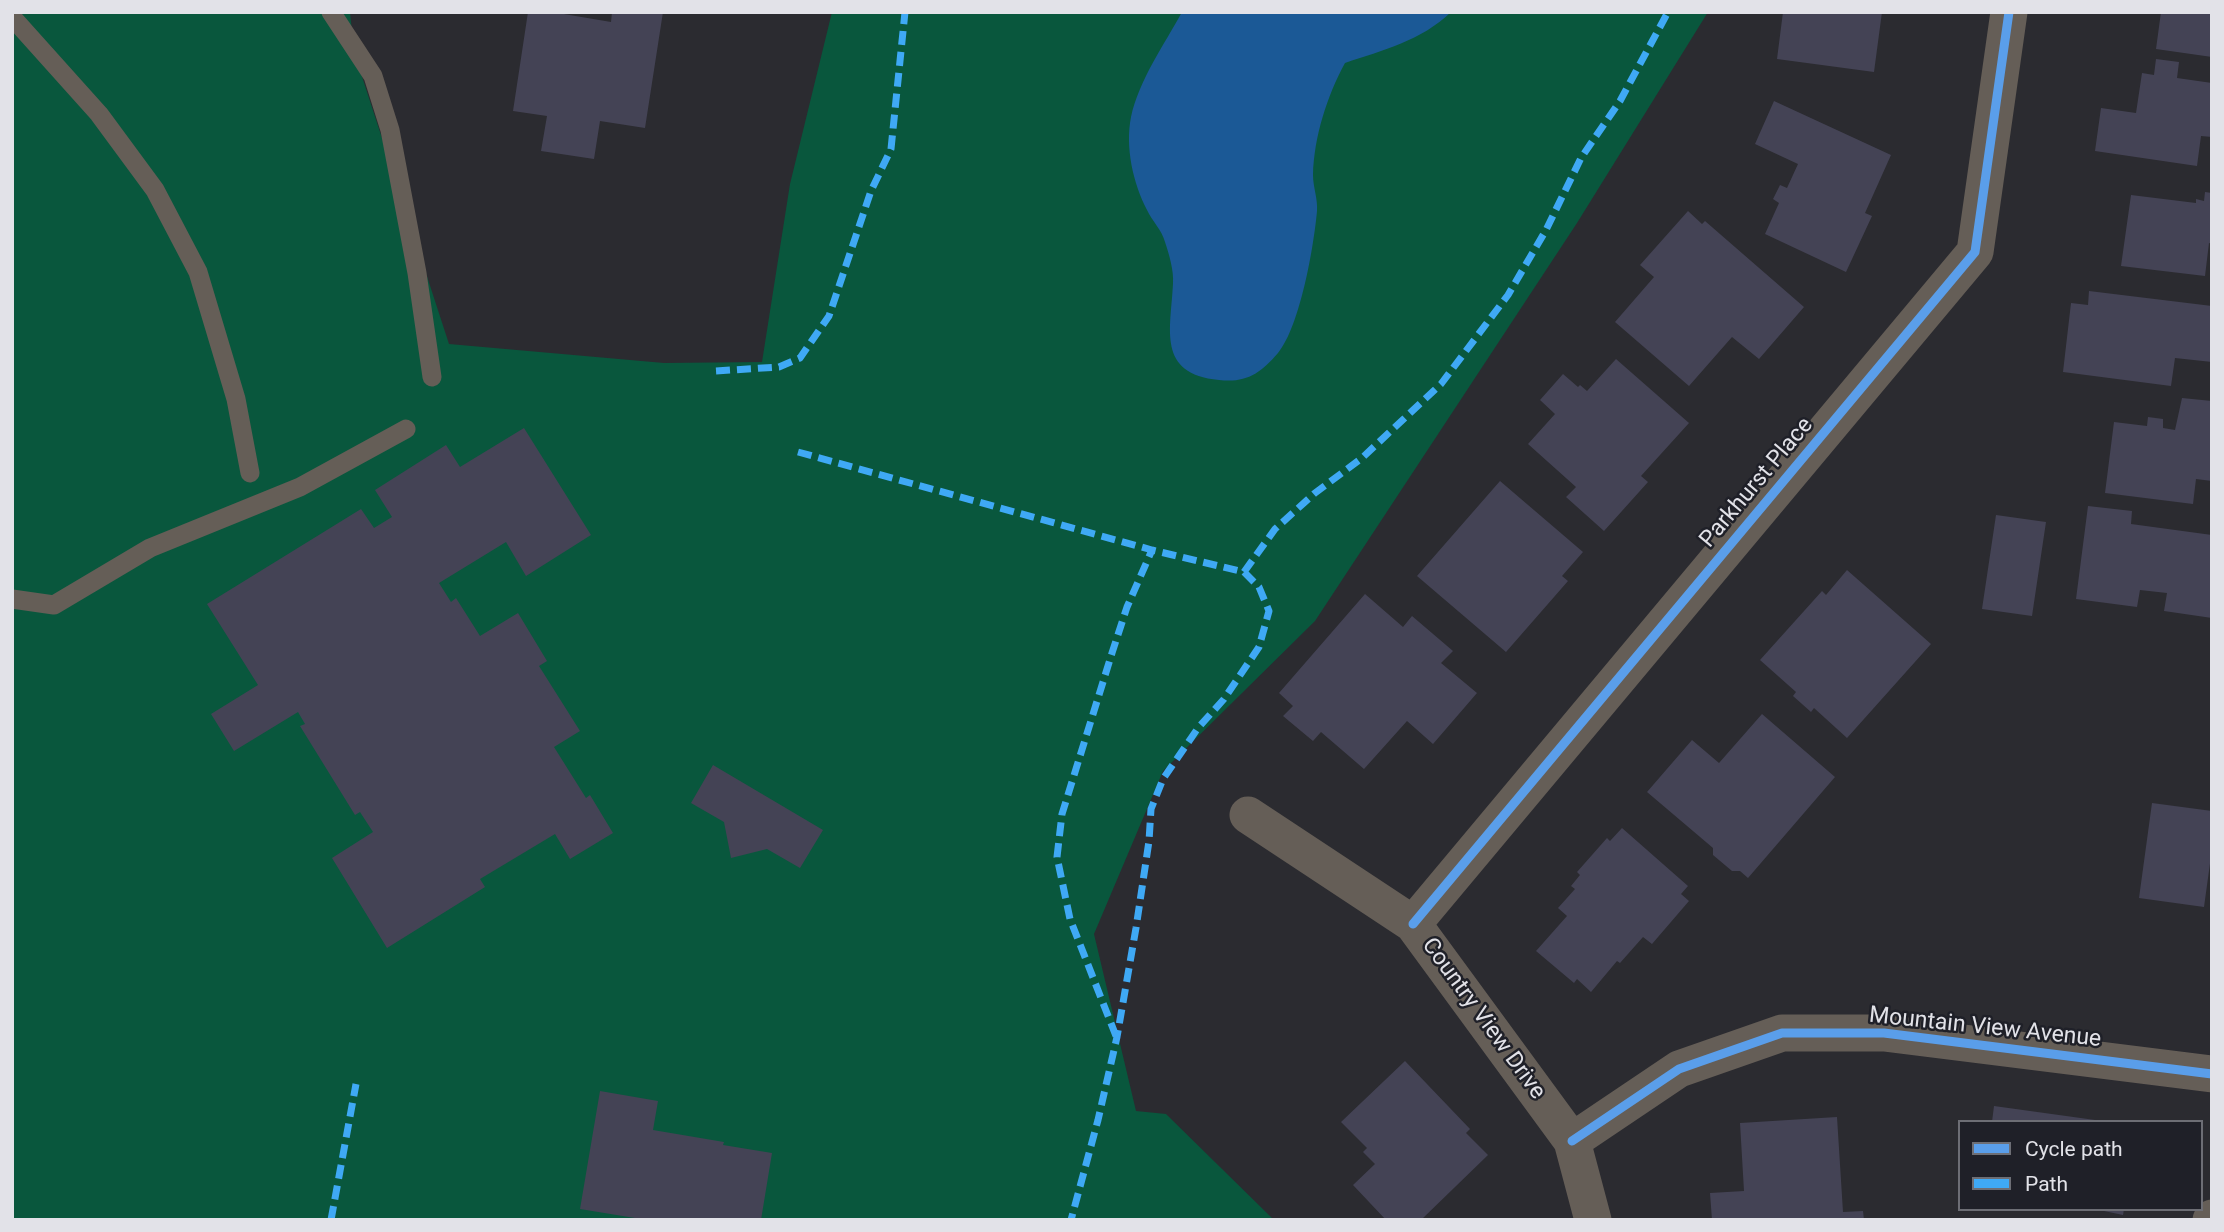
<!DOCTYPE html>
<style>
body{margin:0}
#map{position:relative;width:2224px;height:1232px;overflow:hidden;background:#2b2b30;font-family:Roboto,sans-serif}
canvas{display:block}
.frame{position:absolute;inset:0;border:14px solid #e2e2e8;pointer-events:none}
.legend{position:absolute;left:1958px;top:1120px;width:245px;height:91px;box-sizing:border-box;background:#1f2028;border:2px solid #6d6e75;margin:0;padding:9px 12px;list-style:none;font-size:21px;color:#e2e2e8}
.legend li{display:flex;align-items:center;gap:14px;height:35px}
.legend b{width:35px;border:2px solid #6d6e75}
</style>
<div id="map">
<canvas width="2224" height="1232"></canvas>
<div class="frame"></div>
<ul class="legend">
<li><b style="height:9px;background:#5a9eea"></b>Cycle path</li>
<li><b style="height:9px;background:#3fa9f5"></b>Path</li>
</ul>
</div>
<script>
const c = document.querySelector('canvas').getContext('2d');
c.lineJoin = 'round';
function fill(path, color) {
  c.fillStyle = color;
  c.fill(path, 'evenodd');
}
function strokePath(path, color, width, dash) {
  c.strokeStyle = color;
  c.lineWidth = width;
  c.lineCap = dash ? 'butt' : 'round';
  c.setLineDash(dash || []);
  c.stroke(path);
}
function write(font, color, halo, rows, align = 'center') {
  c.font = font + ' Roboto,sans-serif';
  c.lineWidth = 5;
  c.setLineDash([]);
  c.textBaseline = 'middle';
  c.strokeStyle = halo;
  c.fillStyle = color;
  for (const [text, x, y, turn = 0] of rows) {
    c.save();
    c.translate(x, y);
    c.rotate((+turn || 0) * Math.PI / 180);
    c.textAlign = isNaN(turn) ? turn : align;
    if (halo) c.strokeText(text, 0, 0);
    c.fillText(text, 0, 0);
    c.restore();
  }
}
fill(new Path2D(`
 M12,12H350L354,52L449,344L664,363L762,362L790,184L832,12H1708L1577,223L1315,621L1163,771L1094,934L1136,1111L1166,1114L1274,1220H12Z`), '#09573d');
fill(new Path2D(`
 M1182,12H1451C1421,41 1383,50 1345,63C1327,96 1314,137 1313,175C1313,187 1318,199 1317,211C1314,246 1300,327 1278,353C1260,374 1246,383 1219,380C1156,374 1171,329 1173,283C1174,271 1169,254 1165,242C1162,230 1152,221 1147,210C1133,183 1125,147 1131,117C1139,80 1164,45 1182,12Z`), '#1b5996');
fill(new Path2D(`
 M528,12H552L611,22L612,12H663L645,128L600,121L594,159L541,151L547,116L513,111Z
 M1783,12H1882L1874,72L1777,59Z
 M2161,12H2212V57L2156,49Z
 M2156,59L2179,62L2177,78L2212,83V137L2201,136L2197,166L2095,151L2101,108L2136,113L2142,73L2154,75Z
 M1774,101L1891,155L1865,213L1872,216L1846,272L1765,234L1779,203L1773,199L1780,185L1787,188L1798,164L1755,144Z
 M2205,192L2212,193V244L2209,243L2205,276L2121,266L2131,195L2196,203V199L2204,201Z
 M1688,211L1702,224L1705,221L1804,307L1759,359L1732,337L1689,386L1615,322L1654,277L1640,265Z
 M2089,291L2212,306V362L2175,358L2171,386L2063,372L2071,303L2088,305Z
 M1616,359L1689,423L1641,476L1648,482L1604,531L1566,497L1576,487L1528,444L1555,414L1540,400L1563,374L1578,387L1580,385L1587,391Z
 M2182,398L2212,401V481L2196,479L2193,504L2105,493L2114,422L2147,426L2148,417L2163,419V428L2175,430Z
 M524,428L591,535L526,576L506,542L439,583L451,602L456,598L480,636L518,613L547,661L539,666L580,731L554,747L586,798L590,795L613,833L570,859L555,834L480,879L485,887L387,948L332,858L373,832L360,812L355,815L300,726L305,724L298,712L234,751L211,714L258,685L207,604L361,509L374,528L392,517L375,490L446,445L460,467Z
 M1500,481L1583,552L1562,576L1568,581L1506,652L1417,576Z
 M2088,506L2132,511L2131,524L2212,535V618L2164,611L2167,593L2140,590L2137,607L2076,599Z
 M1996,515L2046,522L2032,616L1982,609Z
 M1847,570L1931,644L1847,738L1814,708L1811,712L1793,696L1796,692L1760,660L1822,591L1826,595Z
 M1365,594L1403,627L1412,616L1453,651L1441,663L1477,693L1433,744L1407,721L1364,769L1321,732L1313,741L1283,716L1293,706L1279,693Z
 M1762,714L1835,777L1748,878L1740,871H1732L1713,855V848L1647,792L1692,740L1719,763Z
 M713,765L823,830L800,868L767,849L731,858L724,822L691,803Z
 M2152,803L2212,811V849L2204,907L2139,898Z
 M1622,828L1688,886L1681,894L1689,901L1652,944L1643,937L1620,963L1617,961L1591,992L1577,979L1574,983L1536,951L1567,916L1558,908L1575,889L1571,886L1580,875L1577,872L1607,838L1610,841Z
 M1405,1061L1470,1129L1466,1133L1488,1155L1421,1220H1386L1353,1185L1375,1164L1363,1152L1367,1148L1341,1122Z
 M600,1091L658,1101L653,1130L724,1142L723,1145L772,1153L761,1220H647L580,1209Z
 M1994,1106L2095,1120V1122H1992Z
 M1837,1117L1843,1212L1863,1211L1864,1220H1712L1710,1193L1744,1191L1740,1123Z
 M2105,1209H2124L2123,1215L2104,1211Z`), '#444355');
strokePath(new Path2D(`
 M331,12L373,76L390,130L417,273L432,377
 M12,17L99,114L155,190L198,272L236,399L250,473
 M12,599L54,605L150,548L300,487L406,429`), '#655e57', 19);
strokePath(new Path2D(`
 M1248,815L1413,924L1572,1141L1593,1220
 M1413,924L1975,252L2009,12
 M1572,1141L1679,1069L1782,1033H1884L2212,1074
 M2211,1220L2212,1218`), '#655e57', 37);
strokePath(new Path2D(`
 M716,371L779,367L800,358L829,316L871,191L891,149L905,12
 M798,452L1152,550L1244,572L1259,587L1269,611L1259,647L1224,699L1198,728L1163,779L1151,809L1149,841L1136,928L1117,1037L1098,1120L1071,1220
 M1244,572L1275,529L1315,493L1362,458L1441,384L1508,295L1546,230L1581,158L1620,101L1668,12
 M1116,1036L1070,919L1057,857L1062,814L1112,653L1127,607L1152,550
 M331,1220L356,1084`), '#3fa9f5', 7, [14, 7]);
strokePath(new Path2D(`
 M1413,924L1975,252L2009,12
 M1572,1141L1679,1069L1782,1033H1884L2212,1074`), '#5a9eea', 9);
write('23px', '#e2e2e8', '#1f2028', [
 ["Parkhurst Place",1757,483,-50],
 ["Country View Drive",1483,1019,54],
 ["Mountain View Avenue",1985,1028,6]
]);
</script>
